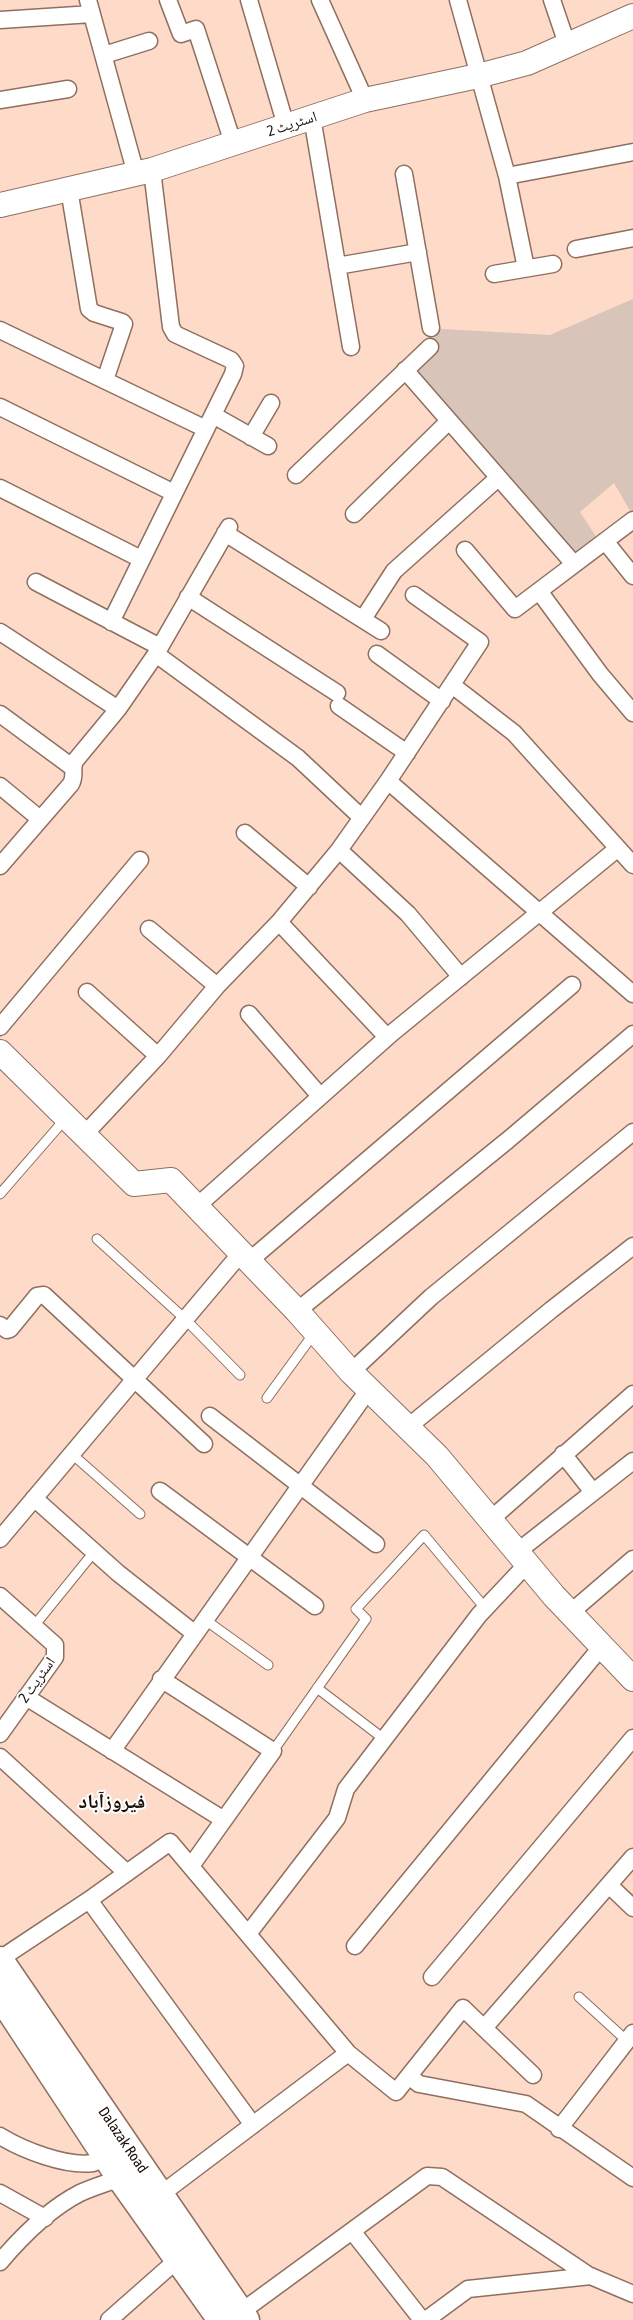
<!DOCTYPE html>
<meta charset="utf-8">
<style>
body{margin:0}
canvas{display:block;background:#fedac8}
</style>
<canvas width="633" height="2320"></canvas>
<script>
const c = document.querySelector('canvas').getContext('2d');
c.lineJoin = 'round';
function fill(path, color) {
  c.fillStyle = color;
  c.fill(path, 'evenodd');
}
function strokePath(path, color, width, dash) {
  c.strokeStyle = color;
  c.lineWidth = width;
  c.lineCap = dash ? 'butt' : 'round';
  c.setLineDash(dash || []);
  c.stroke(path);
}
function write(font, color, halo, rows, align = 'center') {
  c.font = font + ' "Asap Condensed","Noto Naskh Arabic",sans-serif';
  c.lineWidth = 4;
  c.setLineDash([]);
  c.textBaseline = 'middle';
  c.strokeStyle = halo;
  c.fillStyle = color;
  for (const [text, x, y, turn = 0] of rows) {
    c.save();
    c.translate(x, y);
    c.rotate((+turn || 0) * Math.PI / 180);
    c.textAlign = isNaN(turn) ? turn : align;
    if (halo) c.strokeText(text, 0, 0);
    c.fillText(text, 0, 0);
    c.restore();
  }
}
fill(new Path2D(`
 M633,299V516L614,483L580,512L601,544L570,563L405,370L430,347L426,328L550,335Z`), '#d9c4ba');
const lane = new Path2D(`
 M0,1194L66,1118
 M97,1239L185,1319L240,1375
 M267,1398L315,1332
 M72,1454L140,1514
 M204,1619L268,1665
 M34,1626L94,1552
 M317,1688L384,1739
 M273,1751L366,1619L356,1609L424,1535L485,1608
 M579,1997L627,2041`);
const street = new Path2D(`
 M88,0L136,174
 M168,0L181,34L196,29L233,143
 M249,0L286,126
 M320,0L365,100
 M458,0L507,176L526,268
 M552,0L568,47
 M0,20L92,14
 M104,55L149,41
 M0,100L68,89
 M312,117L351,347
 M404,174L431,328
 M507,176L633,152
 M69,189L89,309L94,313L122,322L124,324L105,380
 M576,249L633,238
 M337,266L418,252
 M494,274L553,264
 M0,330L206,429
 M405,370L574,564
 M0,407L174,493
 M213,415L268,446
 M251,437L271,403
 M296,475L430,347
 M0,488L141,559
 M354,514L449,421
 M225,533L381,631
 M605,541L633,576
 M465,550L515,609L633,520
 M36,582L160,647
 M539,591L600,674L633,713
 M188,597L337,693
 M363,619L394,571L498,478
 M111,622L233,374L235,366L231,360L175,334L171,327L152,170
 M0,632L118,709
 M156,654L298,758L362,818
 M377,654L442,701
 M452,685L514,733L633,865
 M339,706L407,753
 M0,714L72,767
 M388,781L633,994
 M0,786L40,819
 M245,833L309,887
 M339,850L408,914L461,977
 M0,866L71,784C76,775 71,769 75,761L118,709L156,654L229,527
 M279,922L387,1037
 M149,929L217,986
 M87,992L158,1056
 M249,1014L320,1096
 M0,1027L140,860
 M84,1135L158,1056L217,986L279,922L339,850L388,781L480,642L414,595
 M196,1207L392,1033L617,849
 M249,1261L572,985
 M297,1311L508,1140L633,1034
 M0,1325L7,1330L10,1329L37,1296L44,1295L204,1444
 M351,1372L431,1297L633,1132
 M210,1416L376,1544
 M408,1427L551,1310L633,1246
 M563,1454L593,1492
 M160,1491L315,1606
 M34,1498L118,1573L194,1633
 M490,1520L633,1394
 M0,1539L241,1253
 M517,1552L633,1461
 M0,1596L55,1645V1657L0,1734
 M570,1613L633,1559
 M161,1679L273,1751L191,1866
 M26,1697L224,1820
 M112,1751L369,1389
 M0,1757L127,1873
 M609,1885L633,1908
 M89,1900L253,2125
 M248,1934L337,1818L346,1789L479,1615L527,1564
 M355,1946L602,1646
 M0,1959L89,1900L170,1842L348,2053L396,2092L463,2008L533,2075
 M432,1977L633,1738
 M484,2028L633,1857
 M409,2076L419,2084L526,2104L633,2178
 M559,2129L633,2033
 M0,2136C23,2150 66,2167 93,2163C97,2162 102,2158 106,2155
 M0,2193L45,2218
 M160,2195L348,2053
 M352,2231L422,2320
 M0,2262C22,2236 49,2209 80,2193C93,2187 107,2183 120,2178
 M241,2312L427,2176L442,2177L588,2275L633,2294
 M109,2320L177,2260
 M426,2320L468,2289L591,2276`);
const secondary = new Path2D(`
 M0,205L152,170L365,100L478,76L527,63L633,16
 M0,1052L134,1184L171,1180L297,1311L351,1372L437,1456L554,1596L633,1679`);
const primary = new Path2D(`
 M0,1960L246,2320
 M0,1996L120,2178L221,2320`);
strokePath(lane, '#8f6f5f', 11);
strokePath(street, '#8f6f5f', 19);
strokePath(secondary, '#8f6f5f', 26);
strokePath(primary, '#8f6f5f', 29);
strokePath(lane, '#fff', 9);
strokePath(street, '#fff', 16);
strokePath(secondary, '#fff', 24);
strokePath(primary, '#fff', 26);
write('15px', '#1a0f08', '#fff', [
 ["اسٹریٹ 2",292,124,-18],
 ["اسٹریٹ 2",37,1680,-55],
 ["Dalazak Road",123,2140,56]
]);
write('bold 20px', '#1a0f08', '#fff', [
 ["فیروزآباد",112,1802]
]);
</script>
